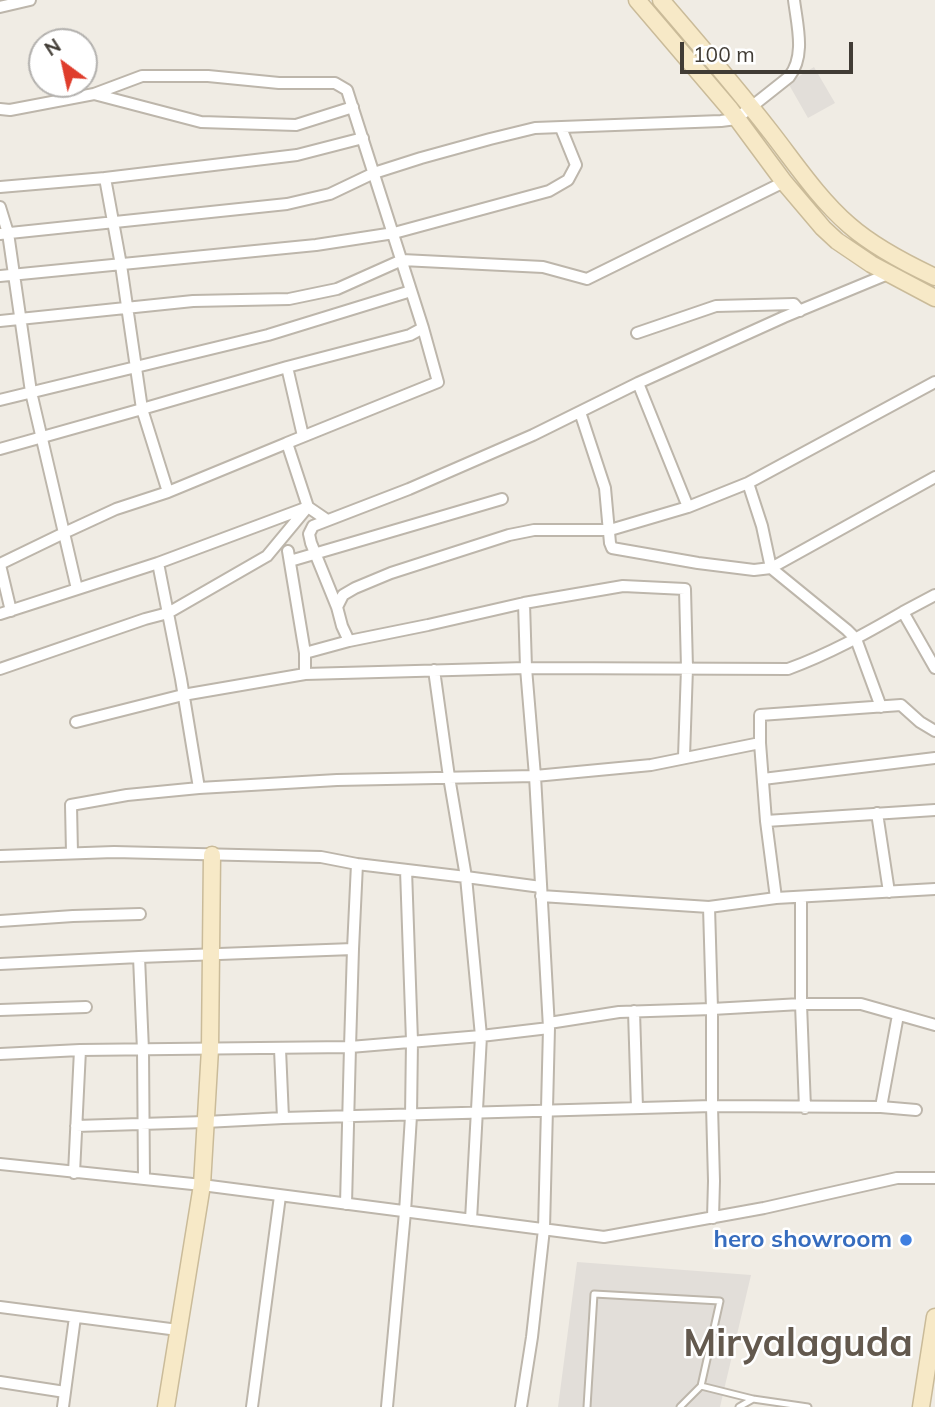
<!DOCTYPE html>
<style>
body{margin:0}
#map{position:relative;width:935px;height:1407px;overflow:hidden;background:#f0ece4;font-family:Mulish,sans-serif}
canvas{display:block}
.north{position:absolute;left:28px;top:28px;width:70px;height:70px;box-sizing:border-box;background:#fff;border:2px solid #b3b1ae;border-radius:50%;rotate:327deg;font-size:19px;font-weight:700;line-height:28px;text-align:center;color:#413c35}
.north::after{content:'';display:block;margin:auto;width:24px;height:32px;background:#df3d2c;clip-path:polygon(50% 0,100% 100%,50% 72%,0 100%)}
.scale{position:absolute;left:680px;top:42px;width:173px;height:32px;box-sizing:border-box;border:4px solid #413c35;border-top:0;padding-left:9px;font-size:21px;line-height:24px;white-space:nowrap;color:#413c35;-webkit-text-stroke:5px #fff;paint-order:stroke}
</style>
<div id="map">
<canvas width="935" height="1407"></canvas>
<div class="north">N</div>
<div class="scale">100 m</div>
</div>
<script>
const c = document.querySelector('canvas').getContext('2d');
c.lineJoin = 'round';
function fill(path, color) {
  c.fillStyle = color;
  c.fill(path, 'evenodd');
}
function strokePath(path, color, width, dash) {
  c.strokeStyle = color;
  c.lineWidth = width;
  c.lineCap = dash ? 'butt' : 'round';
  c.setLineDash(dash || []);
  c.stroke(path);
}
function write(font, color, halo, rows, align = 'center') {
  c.font = font + ' Mulish,sans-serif';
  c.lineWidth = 5;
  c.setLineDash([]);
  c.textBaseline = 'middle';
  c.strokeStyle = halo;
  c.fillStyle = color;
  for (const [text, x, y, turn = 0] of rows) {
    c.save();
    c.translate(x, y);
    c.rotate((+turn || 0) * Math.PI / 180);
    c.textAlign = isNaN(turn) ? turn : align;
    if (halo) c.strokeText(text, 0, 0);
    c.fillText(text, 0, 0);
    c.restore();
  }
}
fill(new Path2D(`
 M814,67L835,103L808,118L788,83Z
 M577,1262L751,1275L720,1407H558Z`), '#e2ded9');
const lane = new Path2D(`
 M701,1386L753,1399
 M587,1407L594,1294L720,1301L701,1386L680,1407
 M739,1407L753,1399L808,1407`);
const street = new Path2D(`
 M0,7L30,0
 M94,94L201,122L296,125L353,107
 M0,109L10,110L94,94L142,76H208L279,83H335L347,90L423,328L410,335L287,367L303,436
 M105,178L121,265L142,409L287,367
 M0,187L105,178L297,155L363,138
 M0,207L8,233L31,392L64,533L0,564
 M0,234L287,204L330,194L374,173L421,158L490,139L535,128L721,121L736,119L789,77C806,56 797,25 794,0
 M0,276L316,245L394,233L549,191L568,180L576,165L561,128
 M0,321L193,301L289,299L337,289L402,260L543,267L587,279L784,182
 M637,333L716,306L794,304L800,311
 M638,383L688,507
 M0,400L268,335L411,291
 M580,412L605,488L610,543L612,548L698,563L754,570L771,568L935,477
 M287,443L438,382L423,328
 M0,449L142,409L168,492L287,443L308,507L327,520
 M748,483L762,526L771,568L847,630L856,639L881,707
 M288,551L305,653V674
 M290,561L502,499
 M0,565L11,611
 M77,589L64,533L116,509L168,492
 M935,595L903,612L935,668
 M524,603L526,668L535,776L651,765L760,743L766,821
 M337,607L311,543L309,534L313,526L409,489L533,435L638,383L784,317L888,274
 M0,614L158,563
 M349,641L342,626L337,607L343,595L355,588L391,573L509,535L534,530H610L688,507L748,483L935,382
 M305,653L349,641L428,625L524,603L623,586L685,589L687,668L684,757
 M0,669L145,619L168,613L267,556L306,509
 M434,670L449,777L466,877L481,1036L471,1220
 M76,722L183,695L305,674L526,668L788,669C829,654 865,634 903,612
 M760,743V715L901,705L920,722L935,731
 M763,779L935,758
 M935,810L766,821L776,898L935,889
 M877,813L889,892
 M72,853L71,805L127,795L199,788
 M0,856L114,852L321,857L357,864
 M541,896L709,907L776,898
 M801,897V1004L805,1108
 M0,921L73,916L140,914
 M353,949L357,864L466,877L541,887
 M139,957L143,1050L144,1179
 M0,964L139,957L353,949L350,1047L481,1036L549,1028L535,776L337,780L199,788L181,679L158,563L308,507
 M0,1010L86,1007
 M634,1011L637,1108
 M549,1023L619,1012L712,1009L709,907
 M280,1049L283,1118
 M80,1050L350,1047L346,1204
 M0,1054L80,1050L74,1173
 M881,1107L898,1015
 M76,1126L205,1122L283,1118L712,1106L881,1107L916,1110
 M0,1164L202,1185L604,1237L764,1208L897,1178H935
 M713,1218L714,1181L712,1106V1009L801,1004H861L935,1025
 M0,1307L178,1330
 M0,1382L65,1392
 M63,1407L75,1317
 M252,1407L280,1196
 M387,1407L405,1212L411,1116L412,1041L406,870
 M521,1407L532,1337L544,1229L549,1028`);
const secondary = new Path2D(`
 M637,0L730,109L784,182L823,228L837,241L871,264L935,298
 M661,0C698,43 735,86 770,131C795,163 818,198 849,225C874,247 905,263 935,277
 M166,1407L202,1185L210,1049L212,855
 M921,1407L935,1317`);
strokePath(lane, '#bdb6ab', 9);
strokePath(street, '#bdb6ab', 14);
strokePath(secondary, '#cabb99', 19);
strokePath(lane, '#fff', 5);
strokePath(street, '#fff', 10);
strokePath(secondary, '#f7e9c7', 16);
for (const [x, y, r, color] of [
 [906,1240,7,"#3f7fe0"]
]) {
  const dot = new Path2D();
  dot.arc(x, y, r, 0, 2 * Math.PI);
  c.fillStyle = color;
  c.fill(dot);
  strokePath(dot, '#fff', 2.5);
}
write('bold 24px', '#366cbe', '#fff', [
 ["hero showroom",892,1240]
], 'right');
write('bold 38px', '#63594e', '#fff', [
 ["Miryalaguda",798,1345]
]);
</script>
